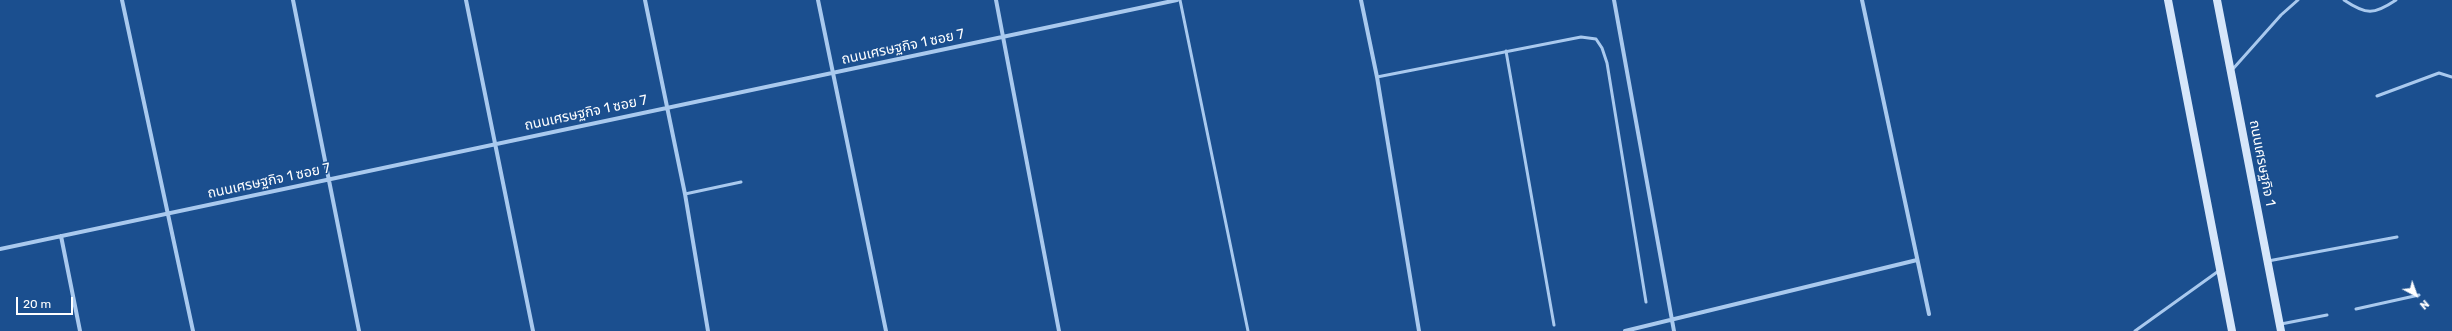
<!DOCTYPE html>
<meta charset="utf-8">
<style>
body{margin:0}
#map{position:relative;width:2452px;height:331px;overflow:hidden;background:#1b4f8f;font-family:Rubik,sans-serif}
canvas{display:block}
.north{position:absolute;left:2396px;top:275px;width:40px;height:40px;-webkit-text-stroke:3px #1b4f8f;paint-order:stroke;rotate:139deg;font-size:11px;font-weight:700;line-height:16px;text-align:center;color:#fff}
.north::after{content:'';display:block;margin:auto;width:14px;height:18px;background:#fff;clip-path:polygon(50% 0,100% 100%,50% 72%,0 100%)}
.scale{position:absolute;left:16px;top:297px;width:57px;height:18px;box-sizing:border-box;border:2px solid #fff;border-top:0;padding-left:5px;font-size:12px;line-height:14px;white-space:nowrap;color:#fff;-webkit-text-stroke:3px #1b4f8f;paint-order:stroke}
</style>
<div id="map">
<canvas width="2452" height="331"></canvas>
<div class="north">N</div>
<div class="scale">20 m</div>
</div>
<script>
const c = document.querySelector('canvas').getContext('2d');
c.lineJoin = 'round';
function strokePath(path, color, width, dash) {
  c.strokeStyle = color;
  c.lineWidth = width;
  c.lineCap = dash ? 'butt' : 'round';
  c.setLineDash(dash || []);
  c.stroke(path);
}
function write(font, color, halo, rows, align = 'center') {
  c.font = font + ' Rubik,"Noto Sans Thai",sans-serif';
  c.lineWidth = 3;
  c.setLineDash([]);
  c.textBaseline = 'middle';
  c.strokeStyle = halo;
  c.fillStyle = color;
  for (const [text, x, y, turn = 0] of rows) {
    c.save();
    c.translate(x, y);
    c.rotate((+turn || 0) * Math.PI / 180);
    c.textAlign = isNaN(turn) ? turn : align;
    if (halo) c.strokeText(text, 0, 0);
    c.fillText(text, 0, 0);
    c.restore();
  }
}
strokePath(new Path2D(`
 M1180,0L1248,331
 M2344,0C2366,15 2374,15 2396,0
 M1506,51L1554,325
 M2232,70L2281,15L2298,0
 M1377,77L1581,37L1596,39L1602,48L1607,63L1646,302
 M2377,96L2439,73L2452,77
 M685,194L741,182
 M2268,261L2397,237
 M2356,309L2419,295
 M2281,324L2327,315
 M2135,331L2220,270`), '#a9c9ee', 3);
strokePath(new Path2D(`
 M122,0L193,331
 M293,0L359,331
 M466,0L533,331
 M645,0L685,194L708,331
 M818,0L886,331
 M996,0L1059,331
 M1361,0L1377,77L1419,331
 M1614,0L1674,331
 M1862,0L1929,314
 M61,236L80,331
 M0,249L1177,0
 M1625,331L1917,260`), '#a9c9ee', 4);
strokePath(new Path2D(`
 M2168,0L2232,331
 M2217,0L2281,331`), '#d6e6fa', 8);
write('14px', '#fff', '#1b4f8f', [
 ["ถนนเศรษฐกิจ 1 ซอย 7",903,47,-12],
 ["ถนนเศรษฐกิจ 1 ซอย 7",586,113,-12],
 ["ถนนเศรษฐกิจ 1",2262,163,79],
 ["ถนนเศรษฐกิจ 1 ซอย 7",269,181,-12]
]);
</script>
